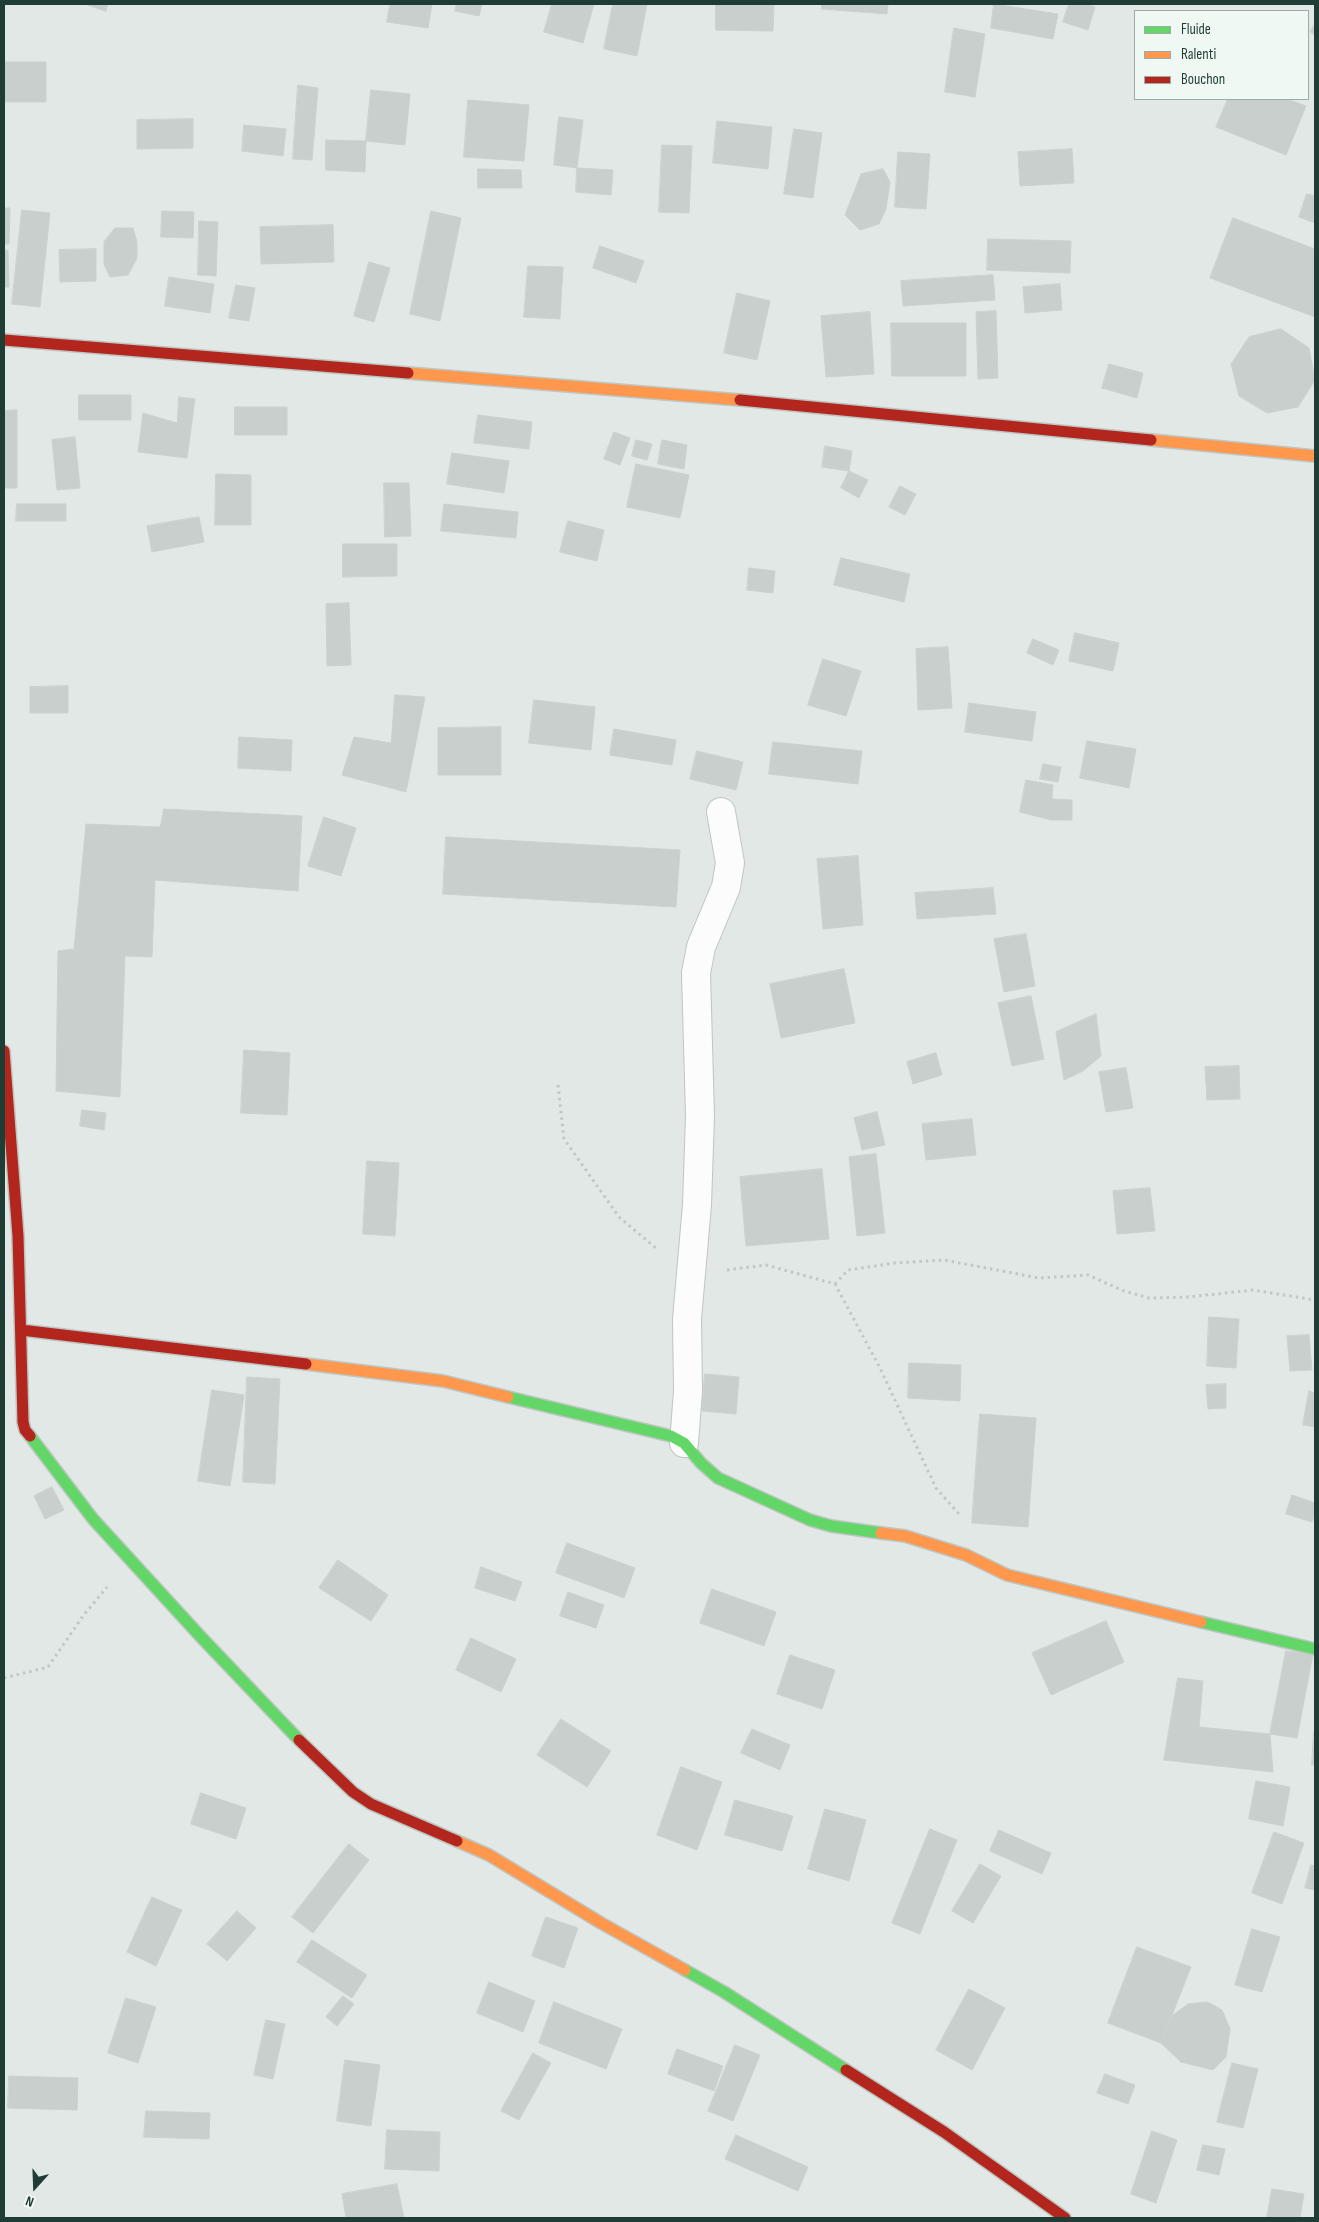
<!DOCTYPE html>
<style>
body{margin:0}
#map{position:relative;width:1319px;height:2222px;overflow:hidden;background:#e2e8e5;font-family:"Sofia Sans Condensed",sans-serif}
canvas{display:block}
.frame{position:absolute;inset:0;border:5px solid #1f3c35;pointer-events:none}
.legend{position:absolute;left:1134px;top:10px;width:175px;height:90px;box-sizing:border-box;background:#f0f8f4;border:1px solid #9cada8;margin:0;padding:6px 9px;list-style:none;font-size:15px;color:#1f3c35}
.legend li{display:flex;align-items:center;gap:10px;height:25px}
.legend b{width:25px;border:1px solid #9cada8}
.north{position:absolute;left:10px;top:2162px;width:50px;height:50px;-webkit-text-stroke:4px #f0f8f4;paint-order:stroke;rotate:200deg;font-size:14px;font-weight:700;line-height:20px;text-align:center;color:#1f3c35}
.north::after{content:'';display:block;margin:auto;width:18px;height:22px;background:#1f3c35;clip-path:polygon(50% 0,100% 100%,50% 72%,0 100%)}
</style>
<div id="map">
<canvas width="1319" height="2222"></canvas>
<div class="frame"></div>
<ul class="legend">
<li><b style="height:6px;background:#63d668"></b>Fluide</li>
<li><b style="height:6px;background:#ff974d"></b>Ralenti</li>
<li><b style="height:6px;background:#b3261e"></b>Bouchon</li>
</ul>
<div class="north">N</div>
</div>
<script>
const c = document.querySelector('canvas').getContext('2d');
c.lineJoin = 'round';
function fill(path, color) {
  c.fillStyle = color;
  c.fill(path, 'evenodd');
}
function strokePath(path, color, width, dash) {
  c.strokeStyle = color;
  c.lineWidth = width;
  c.lineCap = dash ? 'butt' : 'round';
  c.setLineDash(dash || []);
  c.stroke(path);
}
const building = new Path2D(`
 M85,4H108L106,11Z
 M390,4H432L428,28L387,22Z
 M457,4H482L479,16L455,11Z
 M552,4H594L583,43L544,32Z
 M613,4H647L637,56L604,49Z
 M716,4H774L773,31L716,30Z
 M822,4H888L887,14L822,9Z
 M994,4L1058,14L1053,39L991,28Z
 M1069,4H1087L1095,7L1088,30L1063,22Z
 M1315,24V35L1310,32Z
 M954,28L985,34L975,97L945,92Z
 M4,62H46V102H4Z
 M298,85L318,88L312,160L293,159Z
 M371,90L410,94L405,145L366,141Z
 M1228,99H1287L1306,106L1286,155L1216,127Z
 M468,100L529,105L524,161L464,157Z
 M559,117L583,120L577,168L554,165Z
 M193,119V148L137,149V120Z
 M717,121L772,127L768,169L713,163Z
 M244,125L286,129L283,156L242,151Z
 M794,129L822,133L813,198L784,194Z
 M326,140L366,141L365,172L326,170Z
 M662,145L692,146L689,213L659,212Z
 M1072,149L1074,183L1020,186L1018,152Z
 M898,152L930,154L926,209L895,207Z
 M577,168L613,170L611,195L576,192Z
 M478,169L521,170L522,188H478Z
 M883,169L890,182L886,209L879,224L860,230L845,215L861,174Z
 M1307,194L1315,196V223L1299,217Z
 M4,208H10L9,244H4Z
 M22,210L50,213L40,307L12,304Z
 M162,211L194,212L193,238L161,237Z
 M431,211L461,218L440,321L410,314Z
 M1233,218L1315,249V317L1210,278Z
 M199,221L218,222L216,276L198,275Z
 M333,225L334,262L261,264L260,227Z
 M115,228H133L137,242V258L128,275L110,277L104,264V242Z
 M988,239L1071,241L1070,273L987,270Z
 M600,246L644,261L636,283L593,268Z
 M96,249V281L60,282L59,250Z
 M4,250H8L9,287H4Z
 M369,262L390,268L374,322L354,316Z
 M528,266L563,267L560,319L524,317Z
 M993,275L995,300L903,306L901,281Z
 M169,277L214,284L210,313L165,306Z
 M1060,284L1062,310L1025,313L1023,287Z
 M236,285L255,288L249,321L229,318Z
 M737,293L770,301L757,360L724,353Z
 M996,311L998,378L978,379L976,312Z
 M870,312L874,374L826,377L821,316Z
 M891,323H966V376H892Z
 M1281,329L1309,348L1315,380L1298,407L1267,413L1239,396L1231,364L1249,337Z
 M1109,364L1143,373L1137,398L1102,388Z
 M79,395H131V420H79Z
 M179,397L195,399L187,458L138,452L143,413L177,423Z
 M235,407H287V435H235Z
 M17,410V488H4V411Z
 M478,415L532,422L529,449L474,443Z
 M614,432L630,438L620,465L604,459Z
 M75,437L80,488L57,490L52,440Z
 M636,440L652,444L647,460L632,456Z
 M662,440L687,445L684,469L658,464Z
 M825,446L852,451L849,471L822,467Z
 M452,453L509,461L504,493L447,484Z
 M636,464L689,475L680,518L627,507Z
 M849,471L868,480L859,498L841,488Z
 M216,474L251,475V525H215Z
 M384,483H409L411,536L385,537Z
 M900,486L916,494L905,515L889,507Z
 M17,504H66V521H16Z
 M444,504L518,512L516,538L441,531Z
 M199,517L204,542L152,552L147,526Z
 M568,521L604,530L597,561L560,552Z
 M343,544H397V576L343,577Z
 M841,558L910,574L904,602L834,585Z
 M749,568L775,571L773,593L747,590Z
 M349,603L351,665L327,666L326,604Z
 M1075,633L1119,643L1113,671L1069,661Z
 M1033,639L1059,650L1053,665L1027,653Z
 M948,647L952,708L918,710L916,649Z
 M823,659L861,671L846,716L808,705Z
 M68,686V713H30V687Z
 M395,695L425,697L406,792L342,775L354,737L391,743Z
 M534,700L595,707L591,750L529,743Z
 M969,703L1036,712L1032,741L965,732Z
 M501,727V775H438V728Z
 M614,729L676,740L672,765L610,755Z
 M239,737L292,740L291,771L238,768Z
 M1087,741L1136,749L1129,788L1080,778Z
 M773,742L862,751L858,784L769,774Z
 M697,751L743,762L736,790L690,779Z
 M1043,764L1061,767L1058,782L1040,779Z
 M1026,780L1053,785L1052,799L1072,800V820H1051L1020,812Z
 M164,809L302,816L298,891L155,880L152,957L125,956L120,1097L56,1091L58,951L74,949L86,824L160,827Z
 M324,817L356,828L341,876L308,866Z
 M446,837L680,850L676,907L443,894Z
 M858,856L863,925L823,929L817,859Z
 M993,888L996,914L917,919L915,893Z
 M1026,934L1035,986L1004,992L994,939Z
 M844,969L855,1023L781,1038L770,984Z
 M1031,996L1044,1059L1012,1066L998,1003Z
 M1096,1014L1101,1056L1083,1071L1064,1080L1056,1032Z
 M244,1050L290,1053L287,1115L241,1113Z
 M936,1053L942,1075L913,1084L907,1062Z
 M1239,1066L1240,1099L1207,1100L1205,1067Z
 M1126,1068L1133,1108L1106,1112L1099,1072Z
 M82,1110L106,1113L104,1130L80,1126Z
 M877,1112L885,1145L862,1150L854,1118Z
 M972,1119L976,1155L926,1160L922,1124Z
 M876,1154L885,1233L857,1236L849,1157Z
 M367,1161L399,1163L395,1236L363,1234Z
 M822,1169L829,1239L746,1246L740,1177Z
 M1150,1188L1155,1231L1117,1234L1113,1191Z
 M1209,1317L1239,1319L1236,1368L1207,1366Z
 M1309,1335L1312,1370L1290,1371L1287,1336Z
 M909,1363L961,1365L960,1401L908,1398Z
 M705,1374L739,1377L736,1414L702,1411Z
 M247,1377L280,1379L275,1484L243,1482Z
 M1226,1384V1408L1208,1409L1206,1385Z
 M212,1390L244,1395L230,1486L198,1481Z
 M1309,1391L1315,1393V1427L1303,1425Z
 M980,1414L1036,1418L1028,1527L972,1523Z
 M52,1487L64,1510L45,1519L34,1496Z
 M1292,1495L1315,1503V1514L1312,1522L1286,1514Z
 M567,1543L635,1568L624,1598L556,1573Z
 M338,1560L388,1595L371,1621L319,1588Z
 M481,1567L522,1582L515,1601L475,1588Z
 M712,1589L776,1612L764,1646L700,1623Z
 M568,1592L604,1605L596,1628L560,1616Z
 M1106,1621L1124,1662L1051,1695L1032,1653Z
 M471,1638L516,1659L501,1692L456,1670Z
 M1286,1651L1313,1654L1297,1738L1270,1734Z
 M790,1655L835,1670L822,1709L777,1694Z
 M1178,1678L1203,1681L1199,1727L1270,1734L1273,1772L1164,1760Z
 M561,1719L611,1751L587,1787L537,1755Z
 M752,1729L790,1745L780,1770L741,1753Z
 M1314,1732H1315V1765H1312Z
 M681,1767L722,1782L697,1850L657,1835Z
 M1256,1781L1290,1787L1283,1826L1249,1819Z
 M201,1793L246,1808L236,1839L191,1824Z
 M735,1800L793,1816L782,1851L725,1835Z
 M825,1809L866,1820L849,1881L808,1869Z
 M930,1829L957,1840L920,1934L892,1923Z
 M999,1830L1051,1853L1042,1874L990,1851Z
 M1274,1832L1304,1843L1282,1904L1252,1893Z
 M349,1844L369,1860L313,1933L292,1917Z
 M980,1864L1001,1876L973,1923L952,1911Z
 M1311,1865L1315,1866V1890L1305,1888Z
 M152,1897L182,1910L156,1966L127,1952Z
 M237,1911L256,1928L227,1961L207,1944Z
 M546,1917L578,1928L564,1968L532,1956Z
 M1252,1929L1280,1937L1262,1992L1235,1985Z
 M312,1940L367,1975L352,1998L297,1962Z
 M1137,1947L1191,1967L1161,2043L1108,2023Z
 M489,1982L535,2001L523,2032L477,2013Z
 M969,1989L1005,2008L972,2070L936,2050Z
 M343,1996L354,2004L337,2026L326,2017Z
 M126,1998L156,2007L138,2063L108,2053Z
 M554,2002L622,2029L606,2069L539,2043Z
 M1208,2002L1222,2010L1230,2029L1226,2057L1213,2070L1181,2062L1161,2043L1173,2015L1188,2004Z
 M266,2020L285,2024L273,2079L254,2075Z
 M735,2045L760,2055L733,2121L708,2111Z
 M677,2049L723,2066L714,2091L668,2074Z
 M533,2053L551,2063L519,2120L501,2111Z
 M345,2060L380,2065L371,2126L337,2121Z
 M1232,2063L1258,2069L1243,2128L1217,2122Z
 M1105,2074L1135,2085L1128,2104L1097,2093Z
 M9,2076L78,2078L77,2110L8,2108Z
 M146,2111L210,2113L209,2139L144,2137Z
 M387,2130L440,2132L439,2171L385,2169Z
 M1152,2131L1177,2140L1156,2203L1131,2194Z
 M736,2135L808,2167L798,2191L725,2159Z
 M1203,2145L1225,2149L1219,2175L1197,2170Z
 M397,2184L404,2218H346L342,2194Z
 M1272,2189L1304,2194L1300,2218H1267Z`);
fill(building, '#c9cfcd');
strokePath(building, '#cbd1ce', 1);
const street = new Path2D(`
 M684,1443L688,1391L687,1319L697,1205L700,1116L696,973L701,947L726,887L730,863L721,812`);
const fast = new Path2D(`
 M508,1397L671,1436L684,1443L701,1463L718,1478L810,1520L831,1526L881,1533
 M30,1436L93,1519L201,1637L299,1740
 M1201,1622L1315,1649
 M685,1970L724,1992L846,2070`);
const slow = new Path2D(`
 M408,373L740,400
 M1151,440L1315,456
 M306,1364L443,1381L508,1397
 M881,1533L905,1536L966,1555L1007,1575L1201,1622
 M457,1841L489,1855L601,1923L685,1970`);
const jam = new Path2D(`
 M4,340L408,373
 M740,400L1151,440
 M4,1051L18,1236L23,1422L25,1430L30,1436
 M21,1330L306,1364
 M299,1740L353,1792L371,1804L457,1841
 M846,2070L944,2132L1065,2218`);
strokePath(street, '#bfc5c2', 30);
strokePath(fast, '#bdc6c2', 14);
strokePath(slow, '#bdc6c2', 14);
strokePath(jam, '#bdc6c2', 14);
strokePath(new Path2D(`
 M558,1085L564,1139L619,1217L657,1249
 M727,1270L766,1265L835,1284L879,1366L936,1488L959,1514
 M835,1284L848,1270L895,1263L944,1260L1039,1278L1088,1275L1124,1291L1149,1298L1188,1297L1253,1290L1315,1300
 M4,1678L48,1667L83,1616L107,1587`), '#bfc8c5', 3, [2.5, 4]);
strokePath(street, '#fbfcfb', 28);
strokePath(fast, '#63d668', 11);
strokePath(slow, '#ff974d', 11);
strokePath(jam, '#b3261e', 11);
</script>
